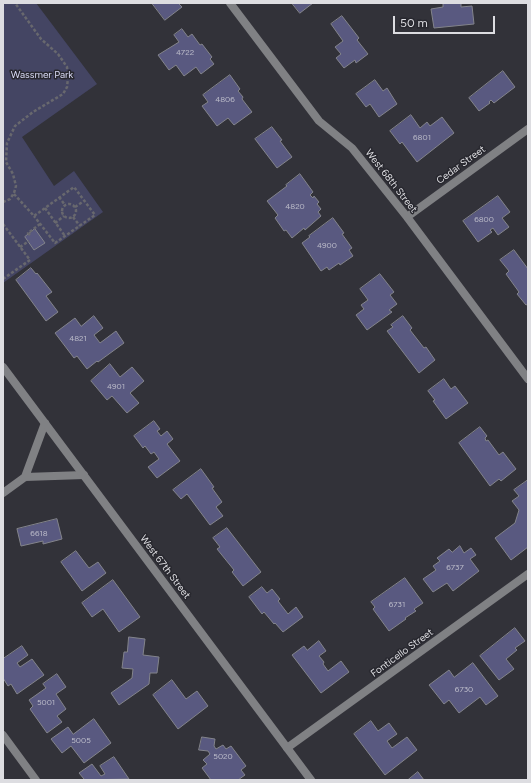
<!DOCTYPE html>
<style>
body{margin:0}
#map{position:relative;width:531px;height:783px;overflow:hidden;background:#323239;font-family:Figtree,sans-serif}
canvas{display:block}
.frame{position:absolute;inset:0;border:4px solid #dddde1;pointer-events:none}
.scale{position:absolute;left:393px;top:16px;width:102px;height:18px;box-sizing:border-box;border:2px solid #dddde1;border-top:0;padding-left:5px;font-size:12px;line-height:14px;white-space:nowrap;color:#dddde1;-webkit-text-stroke:3px #28282f;paint-order:stroke}
</style>
<div id="map">
<canvas width="531" height="783"></canvas>
<div class="frame"></div>
<div class="scale">50 m</div>
</div>
<script>
const c = document.querySelector('canvas').getContext('2d');
c.lineJoin = 'round';
function fill(path, color) {
  c.fillStyle = color;
  c.fill(path, 'evenodd');
}
function strokePath(path, color, width, dash) {
  c.strokeStyle = color;
  c.lineWidth = width;
  c.lineCap = dash ? 'butt' : 'round';
  c.setLineDash(dash || []);
  c.stroke(path);
}
function write(font, color, halo, rows, align = 'center') {
  c.font = font + ' Figtree,sans-serif';
  c.lineWidth = 3;
  c.setLineDash([]);
  c.textBaseline = 'middle';
  c.strokeStyle = halo;
  c.fillStyle = color;
  for (const [text, x, y, turn = 0] of rows) {
    c.save();
    c.translate(x, y);
    c.rotate((+turn || 0) * Math.PI / 180);
    c.textAlign = isNaN(turn) ? turn : align;
    if (halo) c.strokeText(text, 0, 0);
    c.fillText(text, 0, 0);
    c.restore();
  }
}
fill(new Path2D(`
 M3,3H36L97,84L22,137L54,186L74,171L103,212L3,283Z`), '#444563');
const building = new Path2D(`
 M152,3H178L182,7L165,20Z
 M292,3H313L300,13Z
 M461,3V7L472,6L474,24L434,28L431,9L443,7V4Z
 M342,16L359,38L357,40L368,54L356,63L355,60L344,68L336,58L341,54L335,47L343,41L331,24Z
 M182,29L188,37L192,34L200,45L202,44L212,57L210,59L214,64L201,74L196,67L184,76L176,65L169,70L158,55L179,42L174,35Z
 M503,71L515,87L494,103L491,100L489,102L490,103L479,111L469,98Z
 M230,75L240,89L238,91L243,97L242,99L252,112L234,125L228,118L217,126L202,106L208,102L203,95Z
 M375,80L383,91L387,88L397,104L379,117L370,104L366,107L356,94Z
 M411,115L420,128L427,122L430,126L442,117L454,133L417,162L402,142L400,144L390,131Z
 M272,127L282,140L280,141L292,157L277,168L255,139Z
 M300,174L313,192L310,195L313,198L314,196L319,202L317,204L321,209L318,212L321,216L305,230L304,228L292,238L286,230L284,231L275,218L278,215L267,201L287,186L286,185Z
 M498,196L510,212L502,218L509,227L498,235L493,228L490,230L492,232L478,242L463,221Z
 M333,218L344,233L342,234L352,248L349,250L353,256L340,265L339,263L329,270L327,267L321,271L302,243L310,237L309,236Z
 M35,229L45,243L34,250L25,237Z
 M514,250L528,269V304L526,305L517,294L519,292L506,274L509,271L500,260Z
 M31,268L36,274L37,273L52,292L46,296L58,312L46,321L16,280Z
 M380,274L394,292L390,295L397,304L389,310L392,312L367,330L356,315L364,309L361,305L368,300L360,289Z
 M94,316L103,328L94,335L100,343L116,331L124,343L98,362L97,361L87,369L77,356L74,358L55,333L75,318L81,326Z
 M403,316L412,328L410,330L424,348L426,347L435,360L419,373L387,331L393,327L391,325Z
 M110,364L120,377L132,367L144,381L130,393L139,403L127,413L112,396L107,400L91,381Z
 M444,379L451,389L455,386L468,403L446,419L433,401L435,400L428,391Z
 M154,421L160,429L157,431L161,436L167,431L173,439L167,444L180,461L157,478L148,467L159,459L154,452L151,454L145,446L143,448L134,436Z
 M480,427L487,436L485,438L486,441L488,440L499,455L503,452L516,469L501,481L499,479L490,486L459,443Z
 M201,469L214,487L212,488L222,502L216,507L223,516L210,525L187,494L181,499L173,490Z
 M528,480V547L511,560L495,538L515,523L519,510L512,501L519,496L514,490Z
 M57,519L62,539L43,544V541L21,546L17,529Z
 M227,528L261,572L243,586L232,572L234,570L217,549L220,547L213,538Z
 M460,546L464,553L471,548L476,555L470,559L479,571L453,591L447,583L433,592L423,579L436,570L433,566L440,561L437,558L449,549L452,552Z
 M76,551L89,568L98,562L106,573L82,591L61,562Z
 M405,578L423,603L414,609L416,611L405,618L406,619L389,631L373,609L375,607L371,602Z
 M113,580L140,617L119,632L103,609L92,617L82,603Z
 M262,587L267,593L272,589L280,599L278,601L288,614L296,607L303,617L283,632L275,623L274,624L264,612L262,614L249,597Z
 M515,628L525,641L515,648L517,650L506,659L514,669L499,680L480,656Z
 M129,637L145,639L143,655L159,657L157,673H150L149,684L119,705L111,693L132,678L133,669L122,668L124,652H127Z
 M319,641L326,651L319,656L324,662L323,664L328,671L341,661L349,672L321,693L292,655L304,646L307,650Z
 M22,646L28,655L17,663L20,667L32,659L44,675L17,694L11,684L8,686L3,678V659Z
 M473,663L498,696L486,705L480,697L459,713L449,700L444,704L429,685L449,670L454,677Z
 M57,674L66,687L56,694L66,709L57,716L62,722L47,733L30,709L33,706L29,700L46,688L43,684Z
 M172,680L186,699L197,691L208,706L178,729L153,695Z
 M94,719L111,743L84,763L71,746L62,753L51,739L68,727L73,734Z
 M371,721L378,731L389,723L397,734L387,741L392,748L407,737L417,750L385,775L354,734Z
 M202,737L215,739L214,746L216,749L223,745L226,749L231,746L246,766L241,770L245,775L238,780H211L202,768L207,764L203,760L210,754L208,751L199,750Z
 M114,757L129,779L82,780L84,779L79,773L92,764L101,776L105,774L100,766Z
 M418,772L424,780H408Z`);
fill(building, '#595980');
strokePath(building, '#83848b', 1);
strokePath(new Path2D(`
 M14,194L34,216L74,187L95,215L55,243L34,216
 M59,197L65,205
 M3,202L10,199L14,193L16,186L13,174L6,162L7,143L15,126L33,112L63,94L67,87L68,78L67,67L58,54L41,39L15,3
 M62 211a7 7 0 1 1 14 0a7 7 0 1 1-14 0Z
 M75,207L84,201
 M45,208L65,236
 M73,217L80,226
 M55,223L64,216
 M3,224L30,260L3,279
 M30,235L28,233L40,224
 M20,247L29,241`), '#68686e', 2.5, [3, 2]);
strokePath(new Path2D(`
 M230,3L319,121L352,148L407,217L528,379
 M407,217L528,129
 M25,477L45,423
 M3,493L25,477L84,475
 M3,735L36,780
 M287,748L528,574`), '#808184', 8);
strokePath(new Path2D(`
 M3,367L311,780`), '#808184', 8);
write('8px', '#bcbcc9', null, [
 ["4722",185,53],
 ["4806",225,100],
 ["6801",422,138],
 ["4820",295,207],
 ["6800",484,220],
 ["4900",327,246],
 ["4821",78,339],
 ["4901",116,387],
 ["6618",39,534],
 ["6737",455,568],
 ["6731",397,605],
 ["6730",464,690],
 ["5001",46,703],
 ["5005",81,741],
 ["5020",223,757]
]);
write('10px', '#d9daf5', '#28282f', [
 ["Wassmer Park",42,75]
]);
write('10px', '#dddde1', '#28282f', [
 ["Cedar Street",461,165,-36],
 ["West 68th Street",391,181,52],
 ["West 67th Street",165,567,53],
 ["Fonticello Street",402,653,-36]
]);
</script>
